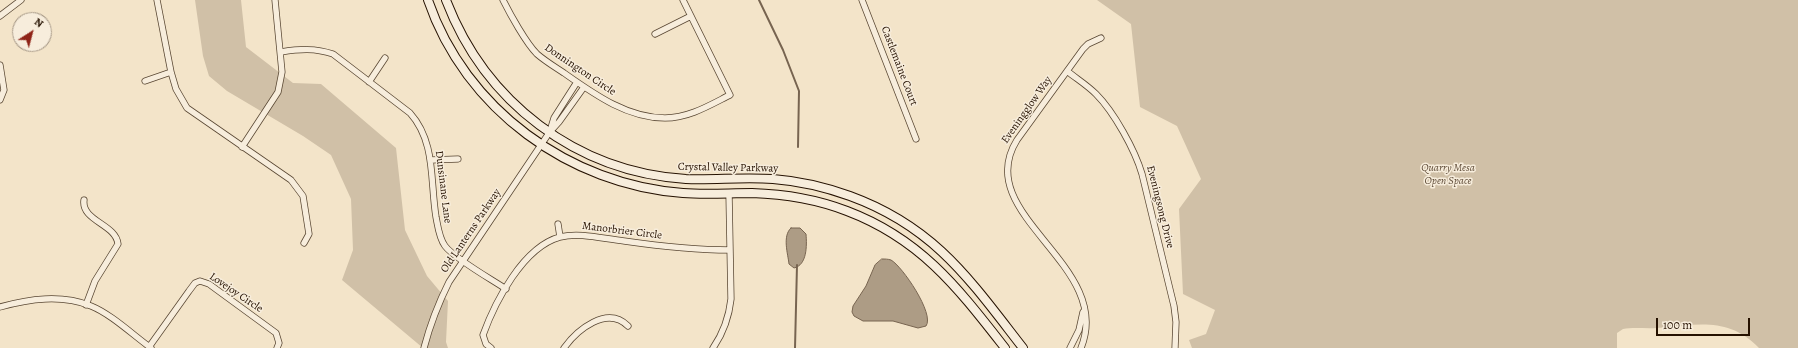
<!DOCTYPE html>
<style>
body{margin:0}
#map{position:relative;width:1798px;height:348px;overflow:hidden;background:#f3e4c9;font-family:Alegreya,serif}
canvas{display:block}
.north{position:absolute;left:12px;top:12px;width:40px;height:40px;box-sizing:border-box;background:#f7eddc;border:1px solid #a39584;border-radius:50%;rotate:36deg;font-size:11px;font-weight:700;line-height:16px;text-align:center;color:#251100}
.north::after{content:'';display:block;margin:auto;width:14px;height:18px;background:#8f2418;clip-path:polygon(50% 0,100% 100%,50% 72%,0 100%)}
.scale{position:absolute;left:1656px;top:318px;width:94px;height:18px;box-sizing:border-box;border:2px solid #251100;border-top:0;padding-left:5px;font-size:12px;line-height:14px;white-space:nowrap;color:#251100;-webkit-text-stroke:3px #f7eddc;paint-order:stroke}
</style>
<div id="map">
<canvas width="1798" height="348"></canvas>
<div class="north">N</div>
<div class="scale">100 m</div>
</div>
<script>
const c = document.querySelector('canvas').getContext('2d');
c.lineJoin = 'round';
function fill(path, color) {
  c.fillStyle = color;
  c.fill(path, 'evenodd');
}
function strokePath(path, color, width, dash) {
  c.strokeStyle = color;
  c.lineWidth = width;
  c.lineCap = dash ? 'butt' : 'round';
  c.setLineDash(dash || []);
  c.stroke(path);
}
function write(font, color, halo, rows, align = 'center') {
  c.font = font + ' Alegreya,serif';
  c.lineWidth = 3;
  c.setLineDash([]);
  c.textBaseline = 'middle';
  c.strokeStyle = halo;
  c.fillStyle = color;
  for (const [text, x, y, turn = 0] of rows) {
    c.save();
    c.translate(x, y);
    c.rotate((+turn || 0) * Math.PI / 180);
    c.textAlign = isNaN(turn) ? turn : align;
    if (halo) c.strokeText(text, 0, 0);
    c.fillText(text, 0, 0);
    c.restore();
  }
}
fill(new Path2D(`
 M195,0H241L246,47L293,83L321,84L396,148L405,230L427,276L448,301L446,342L448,348H423L342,280L353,250L351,199L331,155L303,136L227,91L209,76L203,56Z
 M1097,0H1798V348H1759C1728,316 1697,325 1657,328C1646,329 1634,327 1623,329L1617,333V348H1192L1189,340L1206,334L1215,310L1183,294L1179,209L1201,179L1177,126L1140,107L1131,24Z`), '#d0c0a7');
const water = new Path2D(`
 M791,228H800L806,234C807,246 807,265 794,268L789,264C788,254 782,236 791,228Z
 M882,259C885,259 888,259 891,260C902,266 935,314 926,326L918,328L893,321H863L854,316L852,312L853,306L866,286L875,265Z`);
fill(water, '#ad9c85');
strokePath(water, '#776450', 1);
strokePath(new Path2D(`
 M759,0L783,50L799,91L798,147
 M795,348L797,265`), '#776450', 2);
const street = new Path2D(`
 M157,0L171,72L176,89L187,108L291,180L303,196L309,234L304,243
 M503,0C510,14 526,43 537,54C545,61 555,67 564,73C594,94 627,118 665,118C689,118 710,105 730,95L683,0
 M862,0L916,139
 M0,16L21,0
 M655,34L691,16
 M281,52C300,49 315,48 333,54L410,113C436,142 430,181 436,217C438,227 439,238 445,246C455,259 491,279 506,289
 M0,65L4,90L0,100
 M1067,71C1077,79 1087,85 1096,94C1114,112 1135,150 1142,174L1174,306L1176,322L1175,348
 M145,81L171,72
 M369,82L385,58
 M550,131L554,118L577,82
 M242,147L278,92L282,72L275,0
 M431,160L458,159
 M84,200C81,221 116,224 118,244L95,281L86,305
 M558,224L560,237
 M0,307C29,299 61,294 91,306C111,314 133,335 151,348
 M149,347L189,291L195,283L200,281L209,284L276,333L279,343L277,348
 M424,348C430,325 438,304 449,282L549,133L559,122L584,87
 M491,348L486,344L483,335C495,302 523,247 560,237C580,232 604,239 624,241C659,246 694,250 730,250
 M564,348C577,330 607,305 628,326
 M713,348C724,332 729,317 731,299L729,194
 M1070,348L1079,330L1083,312
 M1081,348C1115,264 970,215 1017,140L1083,49L1088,44L1101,38`);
const secondary = new Path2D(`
 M428,0C465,109 570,185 683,193C706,195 729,193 752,193C784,194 816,199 847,211C921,239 958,288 1005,348
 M446,0C485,102 576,172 686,179C715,180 744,177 773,179C799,181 825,187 850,196C935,227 970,280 1023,348`);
strokePath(street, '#584632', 7);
strokePath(secondary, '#251100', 10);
strokePath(street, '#f7eddc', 5.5);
strokePath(secondary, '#f7eddc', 8);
write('11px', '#251100', '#f7eddc', [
 ["Castlemaine Court",899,66,69],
 ["Donnington Circle",580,70,34],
 ["Eveningglow Way",1027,110,-55],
 ["Crystal Valley Parkway",728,168,1],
 ["Dunsinane Lane",443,187,83],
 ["Eveningsong Drive",1160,207,76],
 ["Old Lanterns Parkway",471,231,-56],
 ["Manorbrier Circle",622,231,7],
 ["Lovejoy Circle",236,293,34]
]);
write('italic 11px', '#614e3a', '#f7eddc', [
 ["Quarry Mesa",1448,168],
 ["Open Space",1448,181]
]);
</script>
